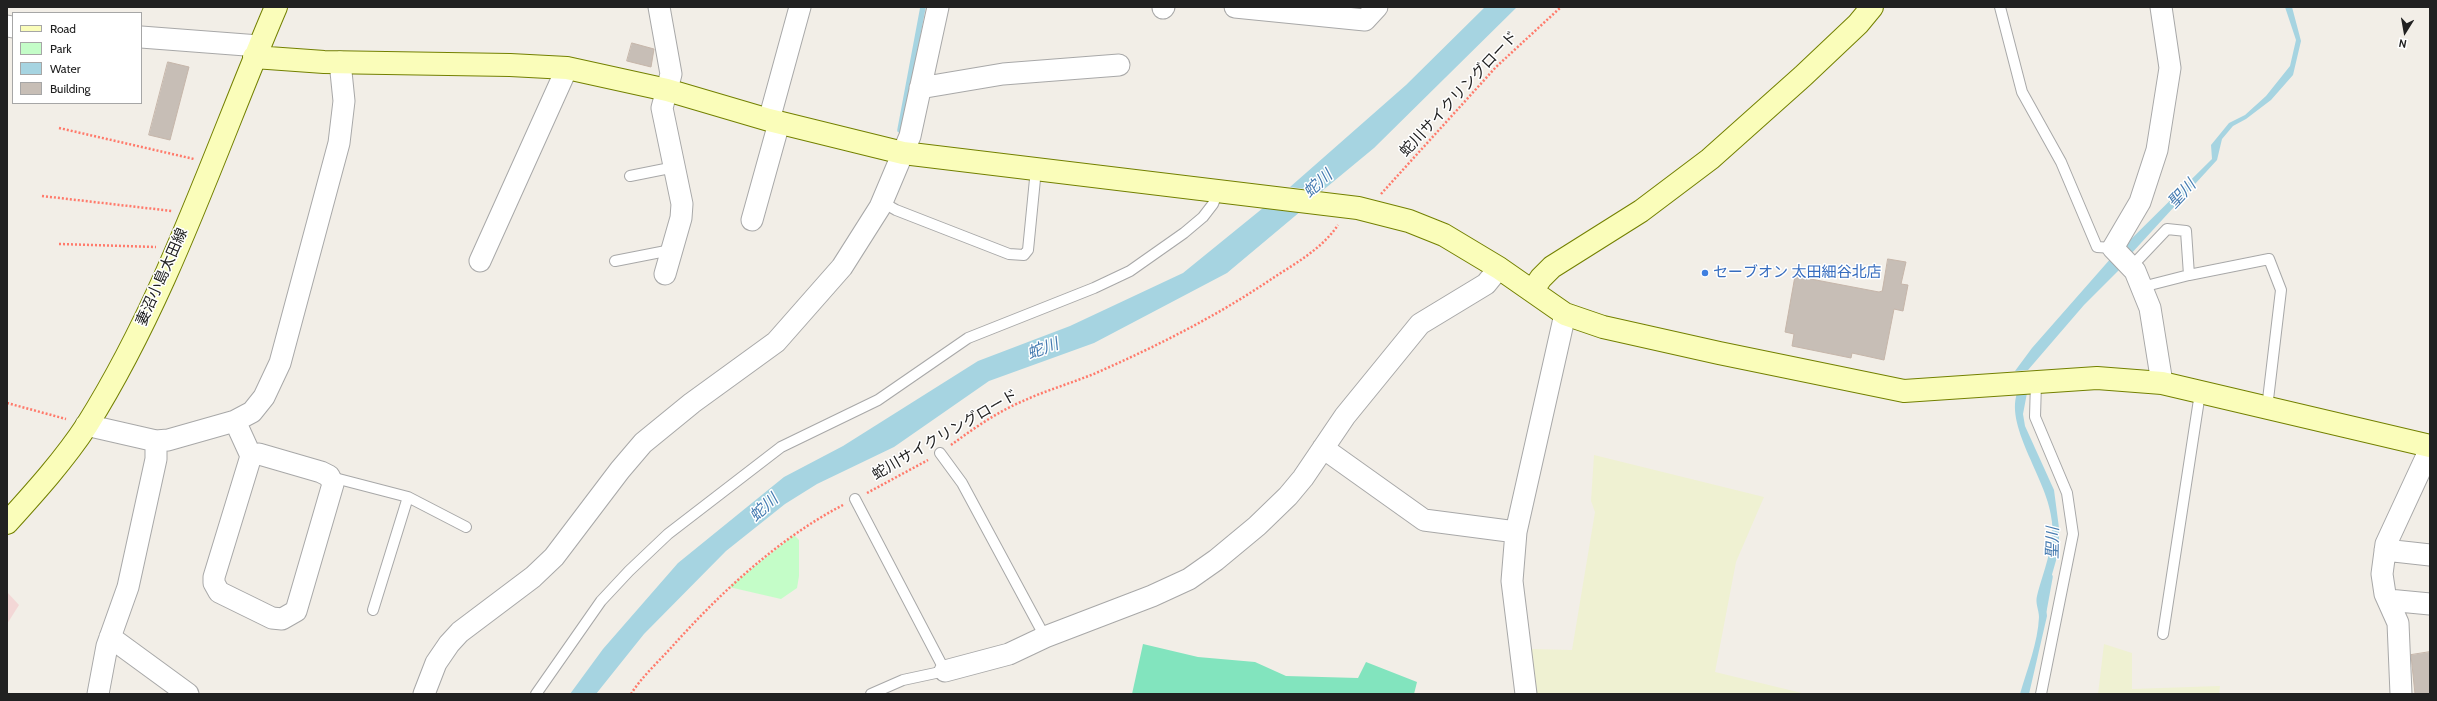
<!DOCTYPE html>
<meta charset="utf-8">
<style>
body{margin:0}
#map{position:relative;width:2437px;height:701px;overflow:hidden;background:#f2eee7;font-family:Cabin,sans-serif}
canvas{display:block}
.frame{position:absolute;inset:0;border:8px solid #212121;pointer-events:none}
.legend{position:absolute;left:12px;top:12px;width:130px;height:92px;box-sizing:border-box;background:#fff;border:1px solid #a6a6a6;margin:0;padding:5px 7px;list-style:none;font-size:12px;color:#212121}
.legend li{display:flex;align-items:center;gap:8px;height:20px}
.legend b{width:20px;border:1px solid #a6a6a6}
.north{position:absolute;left:2385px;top:12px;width:40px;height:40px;-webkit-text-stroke:3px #fff;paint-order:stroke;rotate:191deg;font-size:11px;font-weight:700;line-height:16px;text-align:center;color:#212121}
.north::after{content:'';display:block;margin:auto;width:14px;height:18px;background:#212121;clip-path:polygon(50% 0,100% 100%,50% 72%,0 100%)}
</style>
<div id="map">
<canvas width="2437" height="701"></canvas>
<div class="frame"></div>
<ul class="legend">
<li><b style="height:5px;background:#fafdba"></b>Road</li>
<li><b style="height:11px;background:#c4fdc8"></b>Park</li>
<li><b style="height:11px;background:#a6d4e1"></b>Water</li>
<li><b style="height:11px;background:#c7beb6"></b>Building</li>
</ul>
<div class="north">N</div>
</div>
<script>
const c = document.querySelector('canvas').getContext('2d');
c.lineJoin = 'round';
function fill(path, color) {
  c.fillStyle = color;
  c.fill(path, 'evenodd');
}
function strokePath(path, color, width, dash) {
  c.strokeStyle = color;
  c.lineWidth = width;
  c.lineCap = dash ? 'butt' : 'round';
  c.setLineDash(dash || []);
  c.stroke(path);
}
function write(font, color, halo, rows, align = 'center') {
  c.font = font + ' Cabin,"Noto Sans JP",sans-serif';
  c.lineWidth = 3;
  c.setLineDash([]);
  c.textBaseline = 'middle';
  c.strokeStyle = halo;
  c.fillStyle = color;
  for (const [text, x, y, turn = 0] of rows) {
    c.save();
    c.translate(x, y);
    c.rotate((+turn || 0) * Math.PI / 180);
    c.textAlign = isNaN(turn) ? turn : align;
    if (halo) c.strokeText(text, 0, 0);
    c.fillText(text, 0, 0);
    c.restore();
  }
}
fill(new Path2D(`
 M7,592L19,605L7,624Z`), '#f3d7d6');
fill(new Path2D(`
 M1594,455L1764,497L1736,562L1715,672L1806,694H1535L1531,649L1572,650L1595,512L1591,501Z
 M2104,644L2132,653V689L2220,686L2219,694H2098Z`), '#eff1d2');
fill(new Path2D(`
 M794,535L799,540V576L797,588L781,599L729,587Z`), '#c4fdc8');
fill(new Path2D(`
 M1143,644L1198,657L1255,662L1286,676L1358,678L1366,662L1417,682L1414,694H1132Z`), '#82e4be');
fill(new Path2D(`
 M1485,7H1517L1374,148L1322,191L1290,187L1406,85Z
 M2285,7H2292L2301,41L2293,75L2271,100L2246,119L2233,126L2222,139L2217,160L2130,255L2122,248L2212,159L2211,145L2229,123L2245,115L2266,96L2290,66L2296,40Z
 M1263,208L1301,211L1227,273L1094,343L989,381L894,447L817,484L785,504L726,551L644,634L596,694H570L603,649L678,563L784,477L843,446L978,361L1070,326L1183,273Z
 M2112,257L2122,267L2084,305L2028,370L2015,371L2032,348Z
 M2017,393H2027L2023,414L2025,426L2054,490L2059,528V550L2045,599L2047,616L2029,694H2020C2027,670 2038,642 2039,617C2039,610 2035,603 2037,596C2043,572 2054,548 2052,522C2049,481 2005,429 2017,393Z`), '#a6d4e1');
strokePath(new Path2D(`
 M900,130L923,7
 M2044,610L2050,577`), '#a6d4e1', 5.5);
const building = new Path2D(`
 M632,43L654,49L651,67L627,61Z
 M168,62L189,67L170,140L149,135Z
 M1888,259L1906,262L1901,284L1908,285L1903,311L1894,309L1884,360L1852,353L1851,358L1792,346L1794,334L1785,332L1795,276L1879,292L1882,291Z
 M2430,652V694H2415L2411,655Z`);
fill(building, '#c7beb6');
strokePath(building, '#c5b5a9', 1);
const lane = new Path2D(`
 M2000,7L2022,92L2061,162L2097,247L2113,248
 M630,176L675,167
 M882,202L896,210L1009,254L1024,255L1028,250L1036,169
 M615,261L666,251L672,253
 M2131,267L2167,229L2186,231L2189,275L2142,287
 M2189,275L2269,259L2281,290L2267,408
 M2036,382L2035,417L2067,493L2073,534L2041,694
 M940,453L962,483L1045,637
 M331,477L408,497L466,527
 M855,499L945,671L903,680L871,694
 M373,610L408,497
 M2163,634L2200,393
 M536,694L601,601L629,571L668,534L781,447L878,400L968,338L1094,288L1130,271L1184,233L1203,217L1213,204L1219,189`);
const street = new Path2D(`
 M659,7L671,74L662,108L682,204L681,218L665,274
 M1235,7L1365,20L1377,7
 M2161,7L2170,68L2157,150L2140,202L2113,248L2135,271L2150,308L2162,383
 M1163,8L1164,7
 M7,26L13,27
 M141,37L259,46
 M920,88L1003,74L1119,65
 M769,120L800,7
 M752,220L779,123
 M480,261L567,68
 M235,421L251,456L214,577V583L219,592L272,618L282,619L296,611L333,484L329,476L321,472L259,454L251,456
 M86,425L156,441L168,440L235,421L252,412L264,397L280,363L339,143L344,101L340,62
 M1323,448L1424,520L1516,532
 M2385,550L2430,555
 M2388,600L2430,604
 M110,637L188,694
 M945,671L1009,654L1045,637L1152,596L1189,579L1216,560L1257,526L1288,496L1303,478L1345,416L1420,324L1486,284L1499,268
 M98,694L107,646L128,587L156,459V441
 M424,694L436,663L449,644L460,632L533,577L554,557L620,470L643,443L692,403L776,342L842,267L880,207L910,136L938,7
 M1526,694L1512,581L1516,532L1565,314
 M2401,694L2398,623L2385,594L2382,574L2386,544L2430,449`);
const secondary = new Path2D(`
 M254,57L324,62L510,65L567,68L667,90L769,120L903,153L1358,208L1409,221L1444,235L1499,268L1565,314L1603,327L1719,353L1904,391L2097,378L2162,383L2430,446
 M1532,291L1541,278L1552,267L1641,211L1710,159L1803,76L1858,24L1872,7
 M7,523C35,492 64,460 87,425C168,296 216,147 276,7`);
strokePath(lane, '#a8a8a8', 12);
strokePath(street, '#a8a8a8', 23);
strokePath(secondary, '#738000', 24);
strokePath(new Path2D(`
 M59,128L194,159
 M1381,194L1496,67L1561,7
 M42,196L172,211
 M59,244L156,247
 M7,403L66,419
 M951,445C973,429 997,412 1023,401C1047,390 1072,383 1096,373C1157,346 1215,317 1270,280C1294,264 1321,250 1338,225
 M867,493L928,460
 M631,694C641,678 656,664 669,650C719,594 776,540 843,505`), '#ff7a6b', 2.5, [2, 2]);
strokePath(lane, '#fff', 10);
strokePath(street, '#fff', 21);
strokePath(secondary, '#fafdba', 22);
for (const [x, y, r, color] of [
 [1705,273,4,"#3f7fe0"]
]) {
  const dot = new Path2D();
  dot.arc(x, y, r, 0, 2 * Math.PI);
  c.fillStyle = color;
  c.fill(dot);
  strokePath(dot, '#fff', 1.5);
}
write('15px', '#212121', '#fff', [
 ["蛇川サイクリングロード",1459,94,-47],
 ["妻沼小島太田線",162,277,-66],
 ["蛇川サイクリングロード",945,435,-30]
]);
write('15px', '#366cbe', '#fff', [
 ["セーブオン 太田細谷北店",1713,273]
], 'left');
write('italic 16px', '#447ab0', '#fff', [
 ["蛇川",1318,184,-42],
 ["聖川",2182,194,-47],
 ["蛇川",1043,349,-20],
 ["蛇川",764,508,-43],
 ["聖川",2053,543,-89]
]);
</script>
